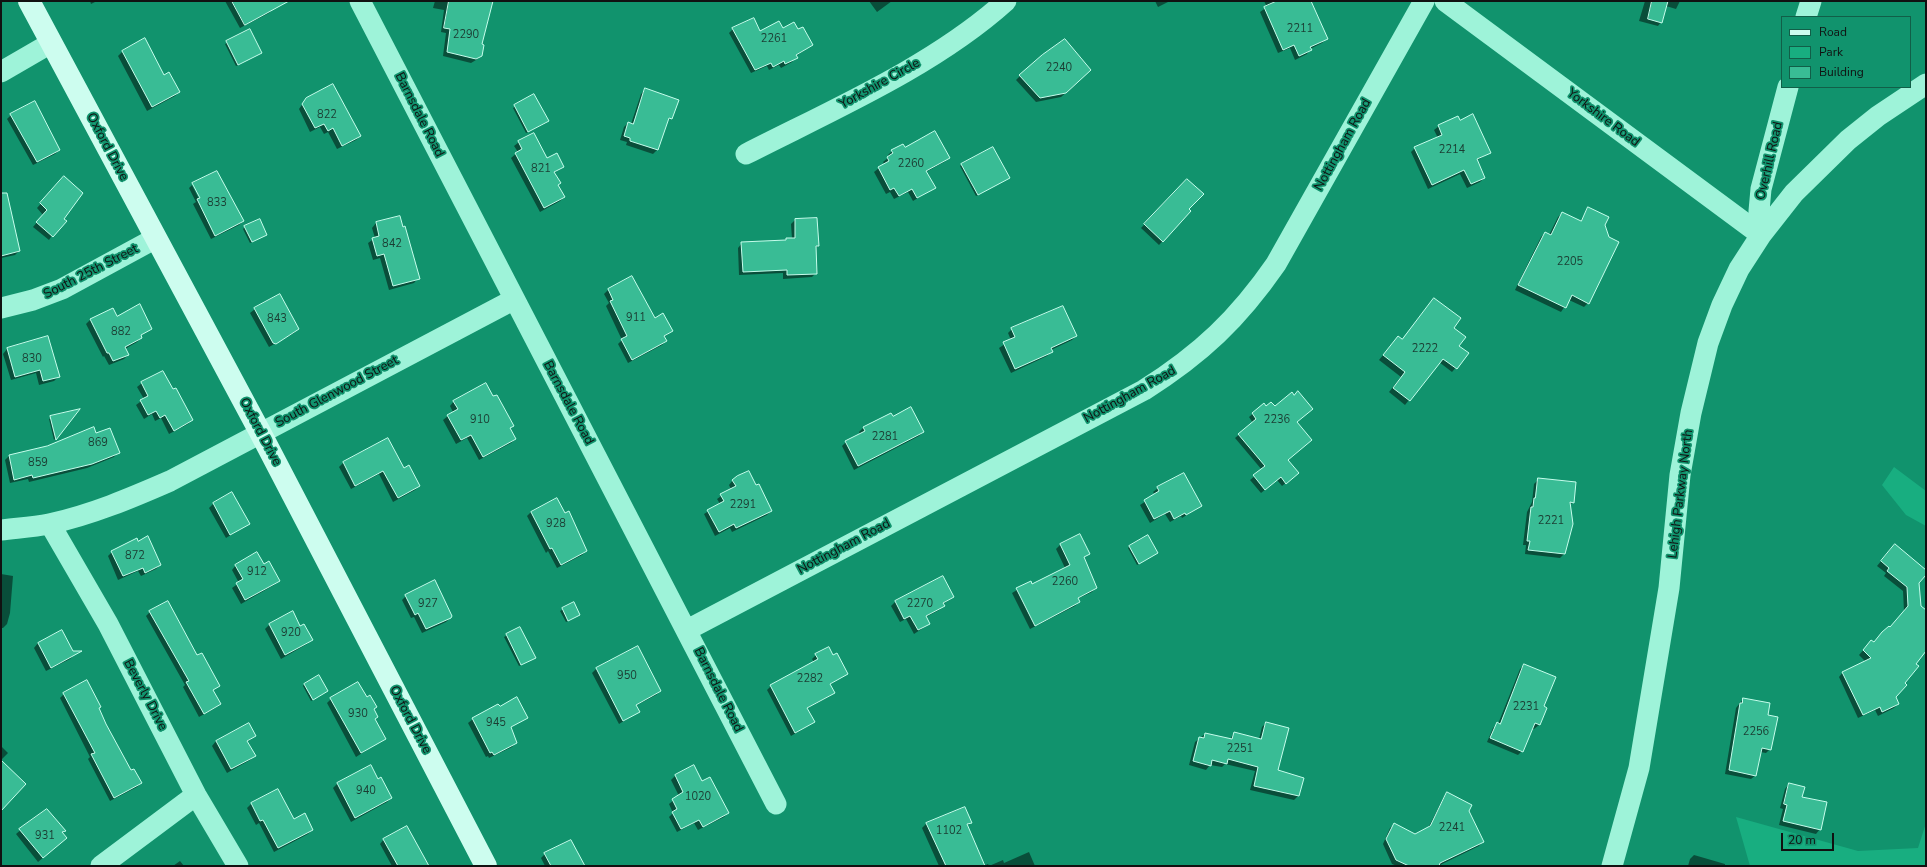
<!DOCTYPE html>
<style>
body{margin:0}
#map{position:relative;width:1927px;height:867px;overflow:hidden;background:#11936d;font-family:"Nunito Sans",sans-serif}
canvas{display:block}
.frame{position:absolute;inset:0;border:2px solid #111;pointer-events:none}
.legend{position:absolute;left:1781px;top:16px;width:130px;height:72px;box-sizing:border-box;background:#11936d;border:1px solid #115f48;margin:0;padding:5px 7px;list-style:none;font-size:12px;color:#111}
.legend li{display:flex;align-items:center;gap:8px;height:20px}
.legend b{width:20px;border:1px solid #115f48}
.scale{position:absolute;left:1781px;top:833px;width:53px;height:18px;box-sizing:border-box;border:2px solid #111;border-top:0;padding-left:5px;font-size:12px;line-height:14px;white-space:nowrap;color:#111;-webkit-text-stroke:3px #11936d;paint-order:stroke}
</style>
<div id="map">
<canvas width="1927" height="867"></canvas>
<div class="frame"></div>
<ul class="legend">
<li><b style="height:5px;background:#cdfdef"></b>Road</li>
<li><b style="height:11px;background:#18ae80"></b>Park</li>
<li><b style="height:11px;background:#39bc95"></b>Building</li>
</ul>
<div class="scale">20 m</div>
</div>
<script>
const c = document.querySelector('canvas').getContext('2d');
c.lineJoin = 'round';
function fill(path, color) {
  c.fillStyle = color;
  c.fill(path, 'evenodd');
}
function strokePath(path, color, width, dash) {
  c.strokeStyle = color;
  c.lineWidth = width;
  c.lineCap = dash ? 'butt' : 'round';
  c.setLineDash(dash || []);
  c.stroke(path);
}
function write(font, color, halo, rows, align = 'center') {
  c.font = font + ' "Nunito Sans",sans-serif';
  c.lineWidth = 3.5;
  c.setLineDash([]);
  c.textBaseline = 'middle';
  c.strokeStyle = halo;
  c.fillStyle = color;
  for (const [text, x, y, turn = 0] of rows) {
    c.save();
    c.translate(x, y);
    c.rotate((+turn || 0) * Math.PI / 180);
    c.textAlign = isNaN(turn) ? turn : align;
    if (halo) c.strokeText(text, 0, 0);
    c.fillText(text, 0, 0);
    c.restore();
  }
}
fill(new Path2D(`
 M1894,467L1926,491V526L1906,515L1882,485Z
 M1736,817L1858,851L1918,848L1926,823V866H1750Z`), '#18ae80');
fill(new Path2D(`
 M90,1H97L91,4Z
 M225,1H269L273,9L269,13L240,28Z
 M435,1H489L481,45V56L476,60L471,63L443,56L446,33L441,32L444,10L433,8Z
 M869,1H892L877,12Z
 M1155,1H1170L1158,7Z
 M1264,1H1310L1326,39L1322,43L1310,49L1307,54L1295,60L1290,48L1278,53L1260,12L1267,7Z
 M1645,1H1680L1676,9L1666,6L1661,22L1658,26L1639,21Z
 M733,29L760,32L782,29L797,31L812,45L796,56L792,62L781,68L779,65L769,70L767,66L751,73L729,33Z
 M250,31L261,53L236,66L225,44Z
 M144,40L163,76L179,92L175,96L147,111L118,56L122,52Z
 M1020,76L1077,82V83L1061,97L1036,102L1016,80Z
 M645,90L671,118L666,122L657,150L653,154L626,145L627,142L620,140L624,127L628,123L631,124L641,94Z
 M534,95L546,123L526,133L513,108Z
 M306,99L360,136L356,140L337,149L328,132L324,134L320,127L310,132L299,109Z
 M11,115L59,150L55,154L33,165L7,119Z
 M1439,126L1489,153L1476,161L1484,178L1480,182L1467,188L1460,174L1428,189L1411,152L1415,148L1438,138L1434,130Z
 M519,142L547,159L563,166L554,173L557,185L564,197L560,201L540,212L511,158L518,152L514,146Z
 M905,148L949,158L944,162L926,172L934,188L913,201L908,192L894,199L890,192L886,194L874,172L884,164L883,162L889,157L888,155L892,151Z
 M961,165L1007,179L976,196L960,166Z
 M1187,180L1188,209L1190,211L1159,245L1141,228Z
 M60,182L63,219L49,240L33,227L43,215L37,208Z
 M192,185L201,203L243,221L239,225L211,239L193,204L196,202L189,188Z
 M1588,208L1604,225L1588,303L1584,307L1569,300L1561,312L1515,290L1541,237L1545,233L1549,235L1558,217L1562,213L1580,222Z
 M399,217L418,278L414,283L389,290L380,258L373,260L368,243L375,238L372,228L376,223Z
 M1,219L19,251L15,255L1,258Z
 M795,220L818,246L815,248L816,273L812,277L783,279V273L739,275L738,248L742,243L784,241L786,239H792L791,224Z
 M245,227L266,235L250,243L243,229Z
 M632,278L654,319L672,331L664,337L666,341L662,345L628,363L618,344L622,340L606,306L609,303L604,294L608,290Z
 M112,309L116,317L151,329L140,336L141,338L137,342L125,349L128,355L124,359L109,365L104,356L103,357L86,324L90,320Z
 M255,309L298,329L294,333L269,347L250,313Z
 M1452,328L1458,346L1468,354L1452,372L1439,362L1405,405L1389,392L1401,377L1379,360L1398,337L1402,340Z
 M1012,329L1076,336L1072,340L1051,350V352L1047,356L1011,373L999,348L1011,340L1008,333Z
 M48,337L59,376L54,381L39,385L36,373L11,380L3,354L7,349Z
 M142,383L192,420L188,424L169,434L161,418L155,421L152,414L144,419L136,405L144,399L137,387Z
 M454,401L509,428L515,439L511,443L479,460L467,438L456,444L443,420L453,412L450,406Z
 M1263,405L1266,408L1275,407L1296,422L1287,460L1294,476L1282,486L1277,480L1261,493L1250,480L1262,470L1235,438L1253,423L1249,417Z
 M77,410L55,439L54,440L49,419Z
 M891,414L893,418L923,432L919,436L854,470L842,446L846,442L860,435L859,432L863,428Z
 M95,434L118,452L114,457L87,468L29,482L28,479L10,483L5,460L9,456Z
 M387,440L403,470L419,486L415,490L393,502L379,474L351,489L339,467L343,463Z
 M1183,474L1201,506L1182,518L1181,516L1170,522L1165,514L1150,523L1140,505L1155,495L1153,492L1158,488Z
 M733,480L771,511L767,515L732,532L730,528L715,536L704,514L720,504L717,499L731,489L729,485Z
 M1538,480L1573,502L1569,506L1564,554L1560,558L1525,554L1526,545H1523L1527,512L1532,502L1534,484Z
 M213,504L248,524L226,538L209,508Z
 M531,512L586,551L582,555L557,568L548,551L546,553L527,516Z
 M1079,535L1089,553L1083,558L1096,587L1092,592L1077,599L1079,602L1075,606L1030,629L1012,593L1030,582L1032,585L1065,568L1056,549L1060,545Z
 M138,542L160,565L156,569L141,576L138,571L118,580L108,556L112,552Z
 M1130,546L1157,553L1137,565L1128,548Z
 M1891,549L1926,571V574L1918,583L1920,607L1926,611V650L1914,664L1895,697L1898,704L1894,708L1878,716L1875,710L1858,718L1839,677L1843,672L1866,662L1859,655L1867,646L1873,643L1890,628L1904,611L1903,591L1884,576L1886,573L1877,566Z
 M236,565H263L279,581L274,585L241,604L232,588L239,583L232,570Z
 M1,574L13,576L10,613L7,624L3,628H1Z
 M943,578L953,597L943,604V606L939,610L926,617L929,624L914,634L906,619L900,622L891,606L895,602Z
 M406,596L450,618L446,622L422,633L414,617L411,618L402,600Z
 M573,604L579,615L566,622L560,611Z
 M150,612L197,657L219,685L212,691L220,704L215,708L199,717L183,687L185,685L146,616Z
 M269,625L300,627L311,640L307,644L281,659L265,629Z
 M520,628L533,659L519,666L504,637Z
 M38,643L74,655L70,659L46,671L34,648Z
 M637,647L660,691L656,695L635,706L638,712L619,724L592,673L596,669Z
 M816,655L847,674L829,685L833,693L830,696L806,709L814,722L791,736L767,690L771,686L814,662L812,659Z
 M1524,665L1542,707L1546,708L1539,725L1534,729L1532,728L1522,751L1518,755L1487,742L1493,728L1498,724L1520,669Z
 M304,684L327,691L311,701L303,686Z
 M64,694L100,707L98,709L105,724L131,772L141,783L137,787L110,801L88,759L90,757L60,698Z
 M366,698L373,710L374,720L385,738L356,757L327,703L331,699Z
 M1743,699L1767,716L1770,749L1766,753L1760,752L1756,775L1751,779L1725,774L1736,708Z
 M498,706L527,717L510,728L516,742L512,747L489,758L488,756L486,757L468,723L473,719Z
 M1266,723L1276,771L1303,778L1298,796L1294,800L1250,790L1255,771L1225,764L1222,767L1210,765L1206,770L1189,765L1195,742L1205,734L1230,739L1234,733L1259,739L1262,727Z
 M255,736L247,742L254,756L250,760L227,773L212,746L216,741Z
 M1,746L8,753L1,760Z
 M693,766L702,782L728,813L724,817L698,830L694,823L677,832L669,817L673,813L669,804L679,796L671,780L675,776Z
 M370,767L391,798L387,802L351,822L333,788L337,784Z
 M1789,784L1801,797L1820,829L1816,834L1779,825L1783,809L1780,808L1785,789Z
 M278,790L294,820L312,830L308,834L274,852L259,823L256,825L247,808L251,804Z
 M1448,793L1468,811L1483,841L1479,846L1438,866H1397L1392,864L1383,844L1390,828L1395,824L1415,835L1428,828L1444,797Z
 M964,808L970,822L967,826L984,866L988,864L989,866H939L922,828L926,824Z
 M36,817L64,830L62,833L66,838L38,862L16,834Z
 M384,839L423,866H392L380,844Z
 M1029,852L1035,866H989L1003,860L1004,863Z
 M545,854L584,866H545L541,858Z
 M1694,855L1725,864V866H1688L1690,859Z
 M180,861L184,866H173Z`), '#0007');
const building = new Path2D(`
 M232,1H289L245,25Z
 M449,1H493L482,44L484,45L482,56L476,59L447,52L450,29L444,28Z
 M1277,1H1311L1328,39L1310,47L1312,50L1299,56L1294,45L1283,50L1264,7Z
 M1652,1H1668L1662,23L1648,19Z
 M754,18L760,31L779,21L783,28L794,22L798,29L803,27L813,45L796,55L798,58L785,64L784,61L773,67L771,63L755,70L732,28Z
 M250,29L262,53L238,65L226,41Z
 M145,38L164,75L169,72L180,92L152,107L122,51Z
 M1065,39L1091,70L1066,93L1040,98L1019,75L1042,55Z
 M333,84L361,136L342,146L333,128L328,131L324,124L315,128L302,104L306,98Z
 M645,88L679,100L672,119L669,118L658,150L630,141V138L624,136L628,122L633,124Z
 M534,94L549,121L528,132L514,105Z
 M35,101L60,150L37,162L10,114Z
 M1473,114L1491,153L1477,159L1485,178L1471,184L1464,170L1432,185L1414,147L1442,135L1438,125L1458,116L1460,120Z
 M935,131L950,158L926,171L936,188L917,198L912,189L899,196L894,188L890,190L878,167L889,161L887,157L893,153L891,150L903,144L905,147Z
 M534,133L547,158L557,153L564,167L554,172L561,183L558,185L565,197L544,208L515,153L522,149L518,141Z
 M993,147L1010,178L978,195L961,164Z
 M217,171L244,221L215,236L197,199L200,198L192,183Z
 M64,176L83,193L64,219L67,221L53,237L36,222L47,210L40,203Z
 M1187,179L1204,194L1189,209L1191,211L1163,242L1144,224Z
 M1,193H7L20,251L1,256Z
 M1588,207L1609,217L1605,225L1609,237L1619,242L1589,304L1572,295L1566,308L1518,285L1545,232L1551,235L1562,212L1581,221Z
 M400,216L403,227L405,226L420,279L393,286L384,254L377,256L372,238L379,236L376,222Z
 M817,218L819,246H816L817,274L787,275V270L743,272L741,242L786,240V238H795V219Z
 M260,219L267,235L252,242L244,226Z
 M632,276L655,318L663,313L673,331L664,336L667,341L632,360L621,339L627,336L610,301L613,300L608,289Z
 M280,294L299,329L276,344L273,343L254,308Z
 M1434,298L1461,318L1454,328L1466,337L1459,346L1469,353L1457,369L1443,359L1410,401L1393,388L1405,372L1383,355L1398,336L1402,339Z
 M140,304L152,329L141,335L142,338L125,347L129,355L113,361L109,353H107L90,319L113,308L117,316Z
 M1063,306L1077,336L1051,348L1053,352L1015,369L1003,342L1015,337L1011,328Z
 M48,336L60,377L43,381L40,370L15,377L7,348Z
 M163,371L173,389L176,388L193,420L174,431L165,415L160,418L156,411L148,415L140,400L148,396L141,382Z
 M486,383L493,396L497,395L514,426L510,428L516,439L483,457L471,435L461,440L447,415L458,409L453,401Z
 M1298,391L1313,409L1297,422L1312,440L1288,460L1299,473L1286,484L1281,477L1265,490L1253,475L1265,466L1238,434L1256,419L1252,413L1264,403L1266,406L1271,402L1275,406L1292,392L1294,395Z
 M911,407L924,432L858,466L845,441L865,431L863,427L891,413L893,416Z
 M80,409L56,440L50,416Z
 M94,427L96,433L110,428L120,453L92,464L33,478L32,475L14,480L9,455L47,446Z
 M388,438L404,468L409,465L420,486L398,498L383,471L355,486L343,462Z
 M749,471L756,485L759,484L772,511L736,528L734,524L719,532L707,510L724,501L720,494L736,486L732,480L737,476Z
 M1184,473L1202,506L1186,515L1185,513L1174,519L1170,511L1154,519L1144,500L1159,491L1157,487Z
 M1538,478L1576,482L1574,503L1570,502L1573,524L1565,554L1528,550L1530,541H1527L1531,507H1533L1534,498H1535Z
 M232,492L250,524L230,535L213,503Z
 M557,498L565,513L569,511L587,551L561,565L552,548L550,549L531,512Z
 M1080,534L1090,554L1084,557L1097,588L1078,598L1080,602L1035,626L1016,588L1031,581L1032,584L1070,565L1060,544Z
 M1148,535L1158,553L1139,564L1129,546Z
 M148,536L161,565L145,573L143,568L123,576L111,551L137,538L138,541Z
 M1895,544L1926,570V575L1919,583L1921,606L1926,610V651L1916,664L1919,666L1905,683L1907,685L1896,697L1899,704L1882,712L1880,707L1863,715L1842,672L1871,658L1863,650L1871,640L1874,642L1882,632L1889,626L1890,627L1908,606L1907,587L1887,571L1889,568L1881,561Z
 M257,552L264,564L269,561L280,581L245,600L236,583L243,579L235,565Z
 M943,576L954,597L943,603L945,606L926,616L930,624L918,630L910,616L904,619L895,601Z
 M435,580L452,616L451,618L426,629L418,613L415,615L405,595Z
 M168,601L197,655L202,653L220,686L213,690L221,704L204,714L186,682L189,681L149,611Z
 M574,602L580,615L568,621L562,608Z
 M293,611L300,626L304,624L313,640L285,655L269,624Z
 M520,627L536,658L521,665L506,634Z
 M62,630L73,651H82L51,668L38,643Z
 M638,646L661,691L636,705L640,712L623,721L596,668Z
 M829,647L833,655L837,653L848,674L830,684L835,693L807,708L815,722L795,733L770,685L818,659L815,654Z
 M1524,664L1556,677L1544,706L1547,708L1540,725L1535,723L1523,752L1490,738L1497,722L1500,724Z
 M319,675L328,691L313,700L304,684Z
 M87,680L101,707L99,708L106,724L131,770L134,769L142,783L114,798L91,754L95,753L63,693Z
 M358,682L367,697L370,695L377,707L374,709L378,717L375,719L386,739L361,753L330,698Z
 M517,697L528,718L511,727L517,743L494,755L492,752L490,753L472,718L498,704L500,706Z
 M1743,698L1770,703L1768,715L1778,717L1771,750L1762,748L1756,776L1729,770L1740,703H1742Z
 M1266,722L1289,728L1278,770L1304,778L1299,796L1254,786L1258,767L1228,759L1227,764L1212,760L1211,766L1193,761L1199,737L1204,738L1205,733L1232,739L1234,732L1261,739Z
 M249,723L256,736L247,741L256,756L231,769L216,741Z
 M1,760L26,784L1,811Z
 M371,765L378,779L381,777L392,798L355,818L337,783Z
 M694,765L702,781L710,777L729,813L703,827L699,820L681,829L672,812L677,809L672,799L683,792L675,775Z
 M1789,783L1805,787L1802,797L1827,802L1821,830L1783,821L1787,805L1784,804Z
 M278,789L294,819L305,813L313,830L278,848L263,820L260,821L251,803Z
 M1447,792L1472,805L1469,811L1484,842L1440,863L1439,866H1409L1396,860L1386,839L1394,823L1415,834L1430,826Z
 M965,807L972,823L967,824L985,866H946L926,823Z
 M47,809L66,831L62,832L67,838L43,858L19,829Z
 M407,826L429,866H398L383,839Z
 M571,840L585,866H551L544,853Z`);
fill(building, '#39bc95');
strokePath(building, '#c6fdec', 1);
strokePath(new Path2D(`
 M360,1C498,269 639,535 776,804
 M1445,1L1761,235
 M1806,17L1811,1
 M1,72L51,43
 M746,154C832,110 934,66 1006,1
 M1761,235L1759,211L1761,189L1788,87
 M1,308L33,300L62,289L156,238
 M50,524L108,624L196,795L238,866
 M1,530C17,528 34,527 49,524C91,515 131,498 170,481L513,300
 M687,630L1144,390C1201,354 1238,319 1276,264L1424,1
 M101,866L196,795
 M1612,866L1639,768L1669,588L1680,475L1691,413L1708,343L1722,305L1739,269L1761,235L1794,193L1848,140L1878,116L1926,84`), '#9ef3d9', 21);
strokePath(new Path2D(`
 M29,1L260,432L486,866`), '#cdfdef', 22);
write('11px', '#1b3c32', null, [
 ["2211",1300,29],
 ["2290",466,35],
 ["2261",774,39],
 ["2240",1059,68],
 ["822",327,115],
 ["2214",1452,150],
 ["2260",911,164],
 ["821",541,169],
 ["833",217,203],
 ["842",392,244],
 ["2205",1570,262],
 ["911",636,318],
 ["843",277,319],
 ["882",121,332],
 ["2222",1425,349],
 ["830",32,359],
 ["910",480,420],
 ["2236",1277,420],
 ["2281",885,437],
 ["869",98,443],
 ["859",38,463],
 ["2291",743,505],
 ["2221",1551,521],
 ["928",556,524],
 ["872",135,556],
 ["912",257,572],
 ["2260",1065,582],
 ["927",428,604],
 ["2270",920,604],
 ["920",291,633],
 ["950",627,676],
 ["2282",810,679],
 ["2231",1526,707],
 ["930",358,714],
 ["945",496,723],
 ["2256",1756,732],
 ["2251",1240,749],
 ["940",366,791],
 ["1020",698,797],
 ["2241",1452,828],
 ["1102",949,831],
 ["931",45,836]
]);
write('13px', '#111', '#11936d', [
 ["Yorkshire Circle",880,84,-29],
 ["Barnsdale Road",419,115,63],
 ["Yorkshire Road",1603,118,37],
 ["Nottingham Road",1343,145,-61],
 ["Oxford Drive",107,147,62],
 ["Overhill Road",1770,161,-77],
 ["South 25th Street",91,272,-27],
 ["South Glenwood Street",337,392,-28],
 ["Nottingham Road",1130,395,-29],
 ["Barnsdale Road",568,403,62],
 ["Oxford Drive",260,432,62],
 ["Lehigh Parkway North",1681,494,-83],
 ["Nottingham Road",844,547,-28],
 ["Barnsdale Road",718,690,63],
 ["Beverly Drive",145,695,62],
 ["Oxford Drive",410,720,62]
]);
</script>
